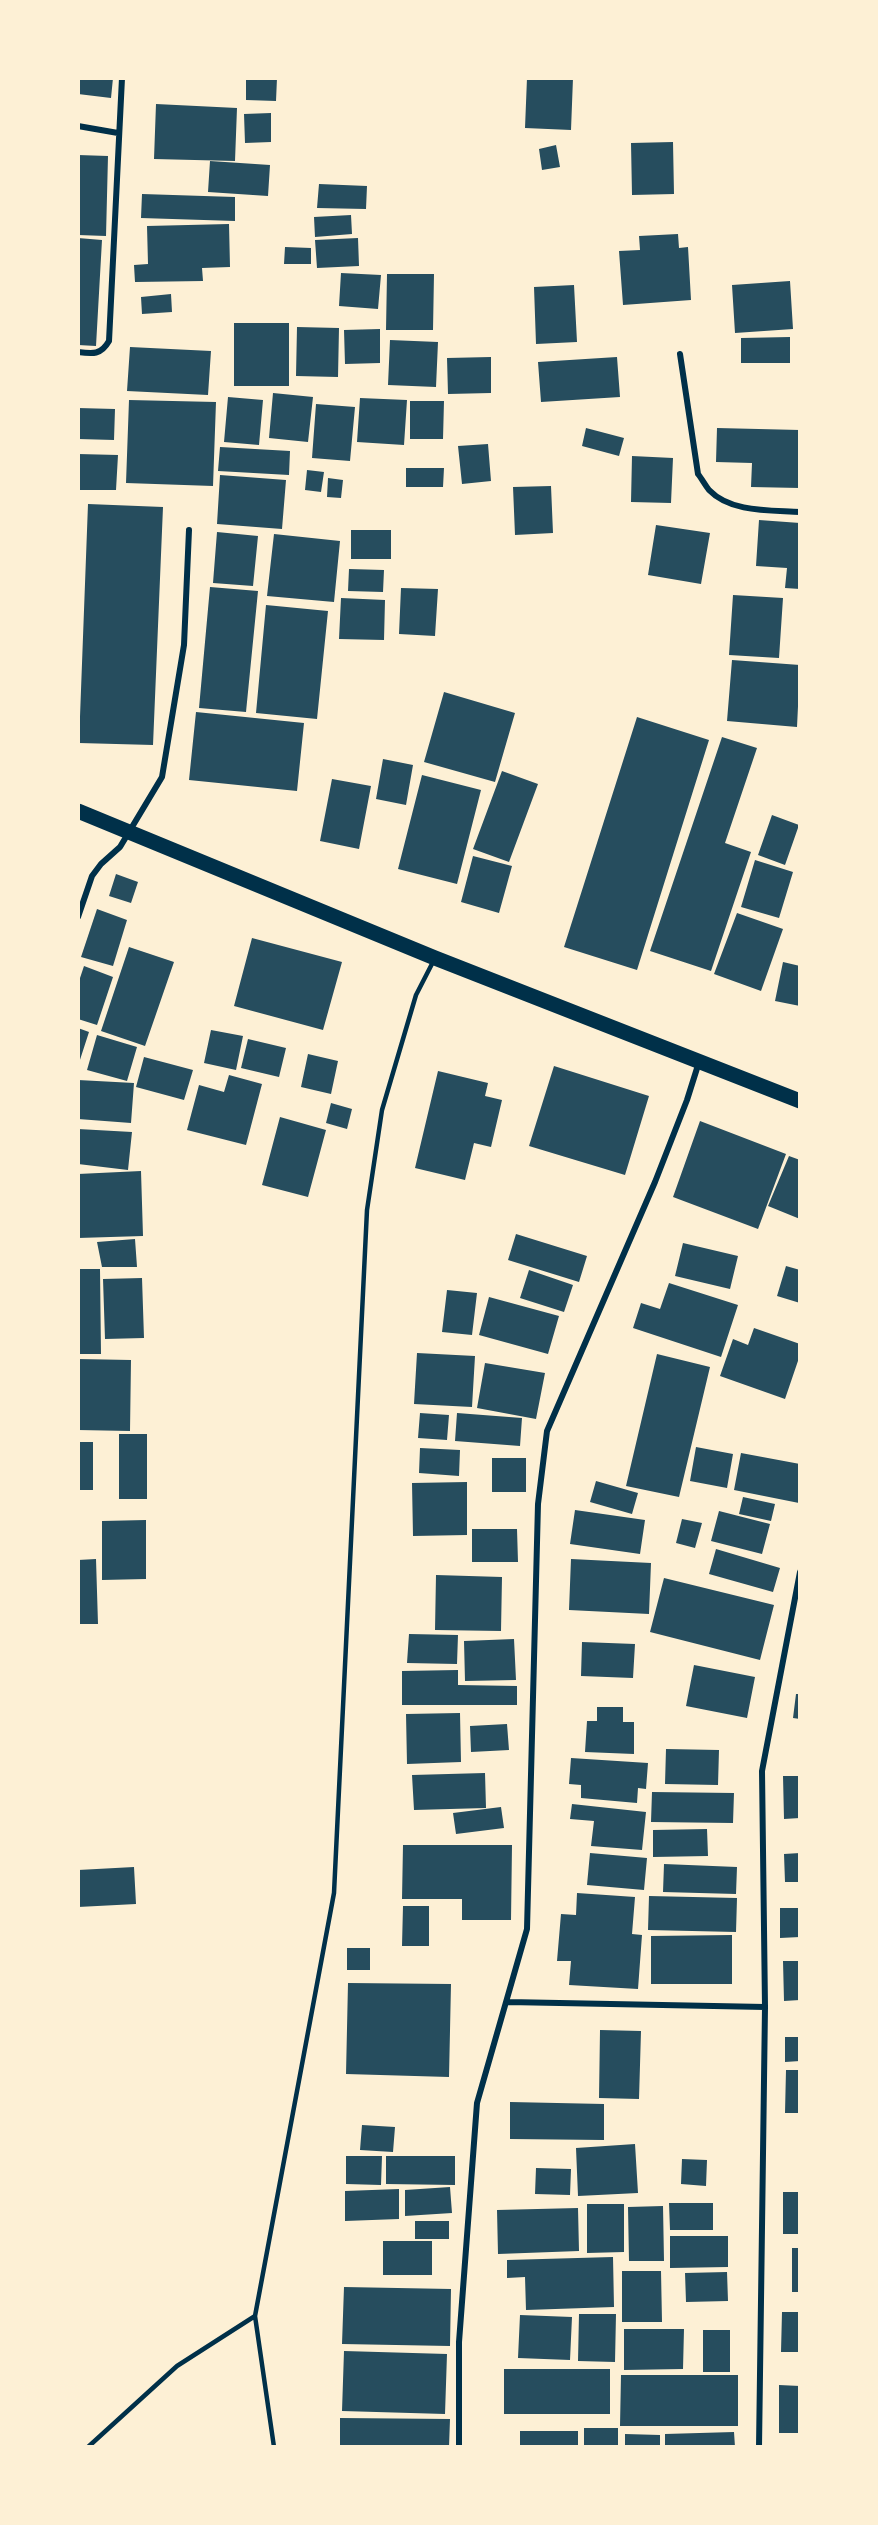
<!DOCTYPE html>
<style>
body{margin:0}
#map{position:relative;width:878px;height:2525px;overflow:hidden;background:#fdf0d5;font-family:Overpass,sans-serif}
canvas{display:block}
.frame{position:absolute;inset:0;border:80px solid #fdf0d5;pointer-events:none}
</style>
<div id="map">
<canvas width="878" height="2525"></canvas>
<div class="frame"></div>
</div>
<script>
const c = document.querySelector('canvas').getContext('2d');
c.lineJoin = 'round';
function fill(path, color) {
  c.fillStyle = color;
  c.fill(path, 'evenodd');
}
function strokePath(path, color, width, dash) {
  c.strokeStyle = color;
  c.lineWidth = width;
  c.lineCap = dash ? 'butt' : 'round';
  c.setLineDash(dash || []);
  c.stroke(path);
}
fill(new Path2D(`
 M78,78H113L111,98L78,94Z
 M246,78H277L276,101L246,100Z
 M527,78H573L571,130L525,128Z
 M156,104L237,108L235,161L154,159Z
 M271,113V142L245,143L244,114Z
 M673,142L674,194L632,195L631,143Z
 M556,145L560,167L542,170L539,149Z
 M78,155L108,156L106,236L78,235Z
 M210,161L270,165L268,196L208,192Z
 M319,184L367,186L366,209L317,208Z
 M142,194L235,197V221L141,218Z
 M351,215L352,234L315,237L314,217Z
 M229,224L230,267L202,268L203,281L135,282L134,265L148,264L147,226Z
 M678,234L679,248L688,247L691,300L623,305L619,251L640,250L639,236Z
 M78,238L102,240L96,346L78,345Z
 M358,238L359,266L317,268L315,240Z
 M285,247L311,248V264H284Z
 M341,273L381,275L378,309L339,306Z
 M387,274H434L433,330H386Z
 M790,281L793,329L735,333L732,285Z
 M574,285L577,342L536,344L534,287Z
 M171,294L172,312L142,314L141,297Z
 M234,323H289V386H234Z
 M297,327L339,328L338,377L296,376Z
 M380,329V363L345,364L344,330Z
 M790,337V363H741V338Z
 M390,340L438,342L436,387L388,385Z
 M130,347L211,351L208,395L127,391Z
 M491,357V393L448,394L447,358Z
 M617,357L620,397L541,402L538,362Z
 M273,393L313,397L308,442L269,438Z
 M228,397L263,400L259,445L224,442Z
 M360,398L407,400L404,445L357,442Z
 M129,400L216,402L213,486L126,483Z
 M410,401H444L443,439H410Z
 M316,404L355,407L350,461L312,458Z
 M78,408L115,409L114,440L78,439Z
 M586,428L624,438L619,456L582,446Z
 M717,428L800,430V488L751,487L752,463L716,462Z
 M488,444L491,481L462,484L458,446Z
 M220,447L290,451L289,475L218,471Z
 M78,454L118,455L116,490H78Z
 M632,456L673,458L671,503L631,502Z
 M406,468H444L443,487H406Z
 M307,470L324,472L321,492L305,490Z
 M220,475L286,480L282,529L217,524Z
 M328,478L343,480L341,498L327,497Z
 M551,486L553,533L515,535L513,487Z
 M88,504L163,507L153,745L79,743Z
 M759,520L800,523V589L785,588L787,568L756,566Z
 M656,525L710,533L701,584L648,575Z
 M351,530H391V559H351Z
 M217,532L258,536L253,586L213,583Z
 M274,534L340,541L334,602L267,596Z
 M349,569L384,570L383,592L348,591Z
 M210,587L258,591L246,712L199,708Z
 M401,588L438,589L435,636L399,634Z
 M733,595L783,598L779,658L729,655Z
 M341,598L385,600L384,640L339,639Z
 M266,605L328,611L317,719L256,713Z
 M732,660L800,665L797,727L727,721Z
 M444,692L515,713L495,782L424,762Z
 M196,712L304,723L297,791L189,780Z
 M637,717L709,740L637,970L564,947Z
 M722,737L757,748L725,843L751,852L711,971L650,951Z
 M383,759L413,765L406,805L376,799Z
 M502,771L538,784L509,862L473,849Z
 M422,775L481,790L457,884L398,869Z
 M332,779L371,786L359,849L320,841Z
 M772,815L799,825L785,865L758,855Z
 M473,856L512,866L499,913L461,902Z
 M755,860L793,872L779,918L741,907Z
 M116,874L138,882L131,903L109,896Z
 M97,909L127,920L113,966L81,957Z
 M737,913L783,929L761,991L714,974Z
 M252,938L342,962L323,1030L234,1006Z
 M129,947L174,962L145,1046L101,1031Z
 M783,962L800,966V1006L775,1001Z
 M84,966L113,977L97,1025L78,1019V984Z
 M78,1028L89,1032L78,1066Z
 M211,1030L243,1036L236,1070L204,1063Z
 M97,1035L137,1047L127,1081L87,1070Z
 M248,1039L286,1048L279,1077L241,1068Z
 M308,1054L338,1061L331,1094L301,1087Z
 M144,1057L193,1070L184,1100L136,1087Z
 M554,1066L649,1096L625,1175L529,1146Z
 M438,1071L488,1083L485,1096L502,1100L491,1147L474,1143L465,1180L415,1168Z
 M229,1075L262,1084L246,1145L187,1130L199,1085L224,1092Z
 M78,1080L134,1083L131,1123L78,1119Z
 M331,1103L352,1109L347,1129L326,1123Z
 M280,1117L326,1130L308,1197L262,1185Z
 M700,1121L786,1154L758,1229L673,1197Z
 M78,1129L132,1132L128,1170L78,1164Z
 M789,1156L800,1160V1219L768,1206Z
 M141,1171L143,1236L78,1238V1174Z
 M516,1234L587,1256L579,1282L508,1260Z
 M135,1239L137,1267H102L97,1242Z
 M683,1243L738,1256L730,1289L675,1276Z
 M786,1266L800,1270V1303L777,1296Z
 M78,1269H100L101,1354H78Z
 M529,1270L573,1285L564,1312L520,1298Z
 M142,1278L144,1338L105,1339L103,1279Z
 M669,1283L738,1305L721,1357L633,1328L641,1303L660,1309Z
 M447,1290L477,1293L472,1335L442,1332Z
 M489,1297L559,1316L548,1354L479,1335Z
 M754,1328L800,1344V1355L785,1399L720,1376L733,1339L748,1345Z
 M417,1353L475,1356L472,1407L414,1404Z
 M657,1354L710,1367L679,1497L626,1486Z
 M78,1359L131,1360L130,1431L78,1430Z
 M485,1363L545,1373L536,1419L477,1408Z
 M420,1413L449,1415L447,1440L418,1438Z
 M457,1413L522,1418L520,1446L455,1441Z
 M119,1434H147V1499H119Z
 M78,1442H93V1490H78Z
 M696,1447L733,1454L727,1488L690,1481Z
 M420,1448L460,1450L459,1476L419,1473Z
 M741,1453L800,1464L799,1503L734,1490Z
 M492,1458H526V1492H492Z
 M596,1481L638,1493L632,1514L590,1502Z
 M467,1482V1535L413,1536L412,1483Z
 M743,1497L775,1504L771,1521L739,1514Z
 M575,1510L645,1520L640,1554L570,1544Z
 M719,1511L770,1524L762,1554L711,1541Z
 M682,1519L702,1523L695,1548L676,1543Z
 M146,1520V1579L102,1580V1521Z
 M472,1529H517L518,1562H472Z
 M716,1549L780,1568L773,1592L709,1574Z
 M96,1559L98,1624H78V1560Z
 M571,1559L651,1563L649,1614L569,1610Z
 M436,1575L502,1577L501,1631L435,1630Z
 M664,1578L774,1605L760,1660L650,1632Z
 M409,1634L458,1635L457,1664L407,1663Z
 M514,1639L516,1680L465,1681L464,1641Z
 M582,1642L635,1644L633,1678L581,1676Z
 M694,1665L755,1677L747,1718L686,1706Z
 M458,1670V1685L517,1686V1705H402V1671Z
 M796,1694H800V1719L793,1718Z
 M597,1707H623V1722H634V1754L585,1752L587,1721H597Z
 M460,1713L461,1762L407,1764L406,1714Z
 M507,1724L509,1750L471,1752L470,1726Z
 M666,1749L719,1750L718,1785L665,1784Z
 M571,1758L648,1763L646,1789L638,1788L637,1803L581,1798V1785L569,1784Z
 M485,1773L486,1808L414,1810L412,1775Z
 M783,1776H800V1818L784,1819Z
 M652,1792L734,1793L733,1823L651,1822Z
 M572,1804L646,1812L642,1850L591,1846L594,1821L570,1819Z
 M501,1807L504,1828L456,1834L453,1813Z
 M707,1829L708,1856L653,1857V1830Z
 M403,1845H512L511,1920H462V1899H402Z
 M590,1853L647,1858L644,1890L587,1885Z
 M800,1853V1882H785L784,1854Z
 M664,1864L737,1867L736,1894L663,1892Z
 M134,1867L136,1904L78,1907V1870Z
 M577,1893L635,1897L632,1934L642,1935L638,1989L569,1985L571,1961H557L561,1914L576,1915Z
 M649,1896L737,1898L736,1932L648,1930Z
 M403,1906H429V1946H402Z
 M780,1908H800V1937L780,1938Z
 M732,1935V1984H651V1936Z
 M347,1948H370V1970H347Z
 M783,1961H800V2000L784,2001Z
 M348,1983L451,1984L449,2077L346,2074Z
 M600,2030L641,2031L639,2099L599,2098Z
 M785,2037H800V2061L785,2062Z
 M786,2070H800V2113H785Z
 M510,2102L604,2104V2140L510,2139Z
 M362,2125L395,2127L393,2152L360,2150Z
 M635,2144L638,2193L578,2196L576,2148Z
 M346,2156H382L381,2185L346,2184Z
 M386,2156H455V2185L386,2184Z
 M682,2159L707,2160L706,2186L681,2184Z
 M536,2168L571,2169L570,2195L535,2194Z
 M450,2187L452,2213L405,2216V2190Z
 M399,2189V2219L345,2221V2191Z
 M783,2192H800V2234H783Z
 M669,2203H713V2230H670Z
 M587,2204H624V2252L587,2253Z
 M663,2206L664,2261H629L628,2207Z
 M578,2208L579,2251L498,2254L497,2210Z
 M415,2221H449V2239H415Z
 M670,2236H728V2267L670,2268Z
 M383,2241H432V2275H383Z
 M792,2248H800V2292H792Z
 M613,2257L614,2307L526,2310L525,2277L507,2278V2260Z
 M622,2271H661L662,2322H622Z
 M727,2272L728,2301L686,2302L685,2273Z
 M344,2287L451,2289L450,2346L342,2344Z
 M782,2312H800V2352H781Z
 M579,2314H616L615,2362L578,2361Z
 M520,2315L572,2317L570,2360L518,2358Z
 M624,2329H684L683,2369L624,2370Z
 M703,2330H730V2372H703Z
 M344,2351L447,2354L445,2414L342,2411Z
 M504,2369H610V2414H504Z
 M621,2375H738V2426H620Z
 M779,2385L800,2386V2433H779Z
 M340,2418L450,2419L449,2447H340Z
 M584,2428H618V2447H584Z
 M520,2431H578V2447H520Z
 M734,2432L735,2447H665V2434Z
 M625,2434L660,2435V2447H625Z`), '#264d5e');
strokePath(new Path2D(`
 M88,2447L177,2366L255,2316
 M274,2447L255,2316L334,1893L367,1210L382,1110L416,995L434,960`), '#003049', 4.5);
strokePath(new Path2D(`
 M78,126L118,133
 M78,352C93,354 101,355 109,341L122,78
 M680,354L698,474C702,479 705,485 709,490C731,513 771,510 800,512
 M78,917L92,876L101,864L120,847L162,777L184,645L189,530
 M508,2002L765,2007
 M459,2447V2342L477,2103L527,1929L538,1504L547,1431L655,1182L687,1100L699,1062
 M759,2447L765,2007L762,1771L800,1572`), '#003049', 6);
strokePath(new Path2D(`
 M78,811L435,958L800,1101`), '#003049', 15);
</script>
